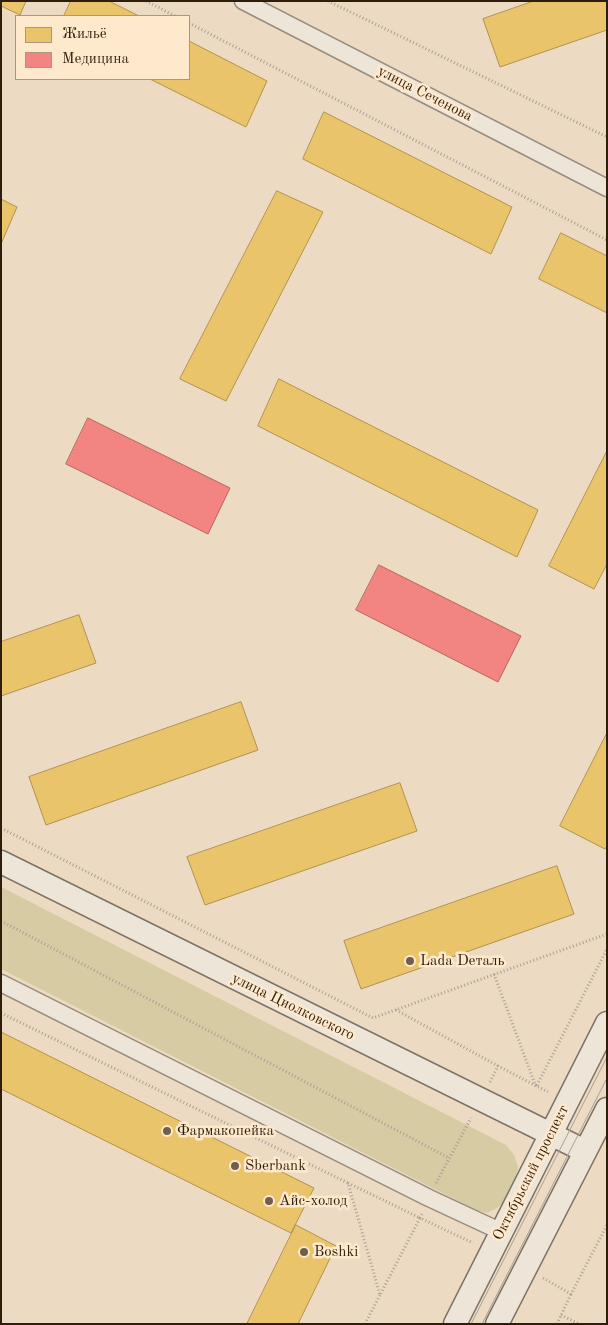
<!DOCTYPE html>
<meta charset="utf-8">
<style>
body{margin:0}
#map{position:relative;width:608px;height:1325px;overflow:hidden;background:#ecdac3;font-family:"Old Standard TT",serif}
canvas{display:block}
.frame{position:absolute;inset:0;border:2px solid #2e1d0a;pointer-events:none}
.legend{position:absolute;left:15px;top:15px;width:175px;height:65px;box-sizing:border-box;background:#fee9cd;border:1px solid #ab977f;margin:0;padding:6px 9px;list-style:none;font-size:15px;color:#2e1d0a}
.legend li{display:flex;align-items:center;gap:10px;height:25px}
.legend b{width:25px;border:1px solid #ab977f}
</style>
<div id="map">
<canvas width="608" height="1325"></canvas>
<div class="frame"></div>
<ul class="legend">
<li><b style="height:14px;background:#e9c46a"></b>Жильё</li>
<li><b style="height:14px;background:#f28482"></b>Медицина</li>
</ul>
</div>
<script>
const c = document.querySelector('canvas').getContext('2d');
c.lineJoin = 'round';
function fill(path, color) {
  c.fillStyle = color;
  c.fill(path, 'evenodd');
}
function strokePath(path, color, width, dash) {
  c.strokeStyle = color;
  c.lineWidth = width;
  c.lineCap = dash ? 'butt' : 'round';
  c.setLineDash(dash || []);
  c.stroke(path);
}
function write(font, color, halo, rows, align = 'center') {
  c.font = font + ' "Old Standard TT",serif';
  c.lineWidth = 5;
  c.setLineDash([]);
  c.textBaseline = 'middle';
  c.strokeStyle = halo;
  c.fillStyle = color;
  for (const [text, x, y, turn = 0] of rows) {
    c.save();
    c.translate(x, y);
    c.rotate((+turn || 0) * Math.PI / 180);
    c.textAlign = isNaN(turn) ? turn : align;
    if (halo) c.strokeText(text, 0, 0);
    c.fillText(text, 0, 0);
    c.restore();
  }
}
fill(new Path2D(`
 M1,887L506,1145L514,1155L518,1167L516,1175L503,1203L497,1208L487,1213L474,1209L1,969Z`), '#d6cba3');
const homes = new Path2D(`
 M1,1H26L20,15L1,6Z
 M71,1H109L139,16H64Z
 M534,1H607V30L500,67L483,19Z
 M189,41L267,81L246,127L150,79H189Z
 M324,112L512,207L491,254L303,159Z
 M277,191L323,212L226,401L180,379Z
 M1,199L17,207L1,244Z
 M561,233L607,256V313L539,279Z
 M279,379L538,510L517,557L258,426Z
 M607,451V564L594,589L549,566Z
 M79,615L96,663L1,696V642Z
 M241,702L258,750L46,825L29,777Z
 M607,733V846L605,849L560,826Z
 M400,783L417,831L205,905L187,857Z
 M557,866L574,914L361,989L344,941Z
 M1,1032L314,1188L291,1233L1,1089Z
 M296,1225L336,1246L298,1324H247Z`);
fill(homes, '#e9c46a');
strokePath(homes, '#b1924d', 1);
const health = new Path2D(`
 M88,418L230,488L208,534L66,464Z
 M379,565L521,636L498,682L356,610Z`);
fill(health, '#f28482');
strokePath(health, '#b7655e', 1);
const street = new Path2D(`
 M243,1L607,188
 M1,983L429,1198L502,1232`);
const secondary = new Path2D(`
 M1,862L585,1151
 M455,1324L607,1023
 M497,1324L607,1109`);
strokePath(street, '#988c7d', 19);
strokePath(secondary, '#7d7264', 25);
strokePath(new Path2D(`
 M146,1L175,16
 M328,1L607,137
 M189,23L607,240
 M1,828L373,1018L607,934
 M1,921L449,1158
 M494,974L536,1087L607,949
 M396,1010L498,1066
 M1,1013L348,1183
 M490,1082L498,1066L548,1092
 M348,1183L420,1218L380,1295Z
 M436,1183L471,1118
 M422,1214L420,1218L473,1243
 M543,1278L571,1294L607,1225
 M561,1315L579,1324
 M365,1324L380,1295
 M557,1324L571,1294`), '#a9a095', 3, [1, 2.5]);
strokePath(street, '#eee5d9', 16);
strokePath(secondary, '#eee5d9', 22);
strokePath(new Path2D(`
 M471,1324L607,1057
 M482,1324L607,1078`), '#a9a095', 1);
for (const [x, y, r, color] of [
 [410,961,5,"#705f4b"],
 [167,1131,5,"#705f4b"],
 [235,1166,5,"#705f4b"],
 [269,1201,5,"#705f4b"],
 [304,1252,5,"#705f4b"]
]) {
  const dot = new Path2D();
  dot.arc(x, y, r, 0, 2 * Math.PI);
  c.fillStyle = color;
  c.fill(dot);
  strokePath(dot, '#fee9cd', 2);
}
write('15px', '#2e1d0a', '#fee9cd', [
 ["улица Сеченова",425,94,27],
 ["улица Циолковского",293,1007,26],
 ["Октябрьский проспект",531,1173,-63]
]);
write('15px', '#2e1d0a', '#fee9cd', [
 ["Lada Dеталь",420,961],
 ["Фармакопейка",177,1131],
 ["Sberbank",245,1166],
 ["Айс-холод",279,1201],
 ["Boshki",314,1252]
], 'left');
</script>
